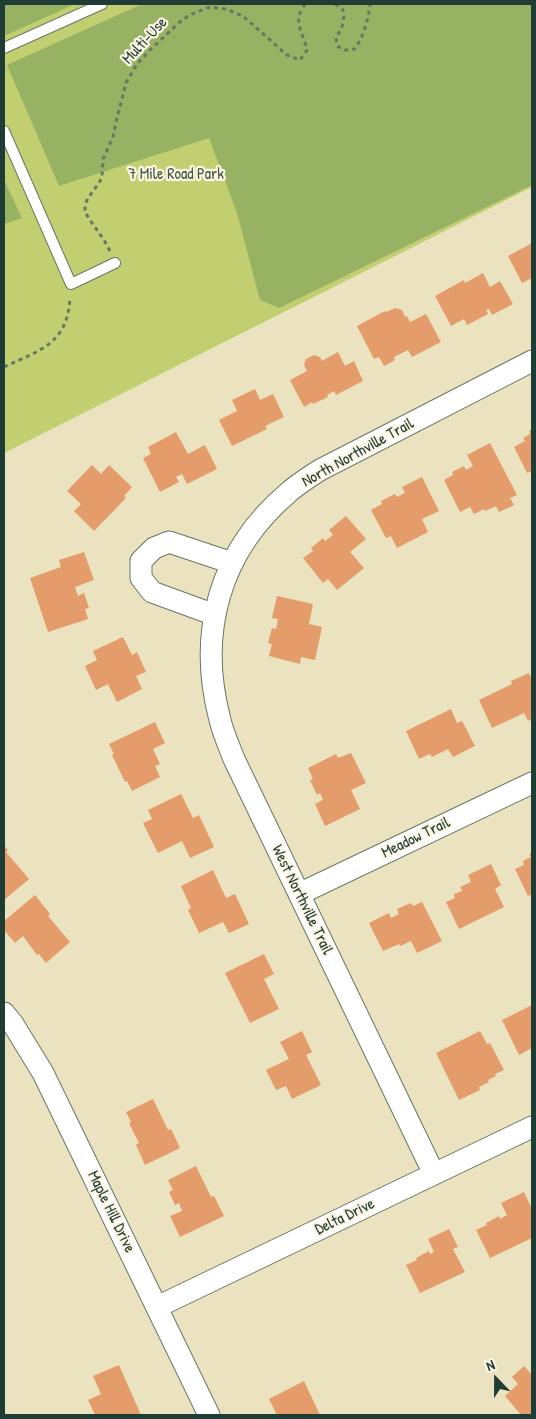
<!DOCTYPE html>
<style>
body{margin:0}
#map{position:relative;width:536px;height:1419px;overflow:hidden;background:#ebe3c0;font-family:"Patrick Hand",sans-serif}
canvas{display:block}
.frame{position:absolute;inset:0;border:5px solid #1f3d34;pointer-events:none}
.north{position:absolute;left:471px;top:1354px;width:50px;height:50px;-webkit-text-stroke:4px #fcf5e5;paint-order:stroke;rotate:338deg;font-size:14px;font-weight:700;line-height:20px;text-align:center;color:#1f3d34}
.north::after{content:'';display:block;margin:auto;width:18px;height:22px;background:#1f3d34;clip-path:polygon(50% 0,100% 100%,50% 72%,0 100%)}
</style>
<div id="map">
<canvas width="536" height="1419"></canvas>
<div class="frame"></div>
<div class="north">N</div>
</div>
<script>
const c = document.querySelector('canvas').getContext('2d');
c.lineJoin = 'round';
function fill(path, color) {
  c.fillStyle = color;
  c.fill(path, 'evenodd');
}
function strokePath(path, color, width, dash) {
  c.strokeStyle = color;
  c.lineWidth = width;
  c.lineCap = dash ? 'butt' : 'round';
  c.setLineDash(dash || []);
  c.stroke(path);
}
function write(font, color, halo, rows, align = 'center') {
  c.font = font + ' "Patrick Hand",sans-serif';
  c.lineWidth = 4.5;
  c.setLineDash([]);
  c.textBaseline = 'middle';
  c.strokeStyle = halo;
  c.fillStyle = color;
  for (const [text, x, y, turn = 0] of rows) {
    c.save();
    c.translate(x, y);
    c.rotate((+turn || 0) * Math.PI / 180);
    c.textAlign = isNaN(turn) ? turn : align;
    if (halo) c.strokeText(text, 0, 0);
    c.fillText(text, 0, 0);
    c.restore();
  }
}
fill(new Path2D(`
 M4,4H532V187L4,453Z`), '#c1cf71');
fill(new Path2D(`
 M4,4H75L4,36Z
 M142,4H532V185L279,308L260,300L237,213L209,138L59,186L7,65Z
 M4,180L22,218L4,224Z`), '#98b263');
fill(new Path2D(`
 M532,243V278L522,283L508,256Z
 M483,273L490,287L500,281L513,304L492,315L489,309L486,310L488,314L467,325L464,319L451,326L435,296L464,280L465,283Z
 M395,308L402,310L405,317L407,316L410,322L426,314L441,342L412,357L408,350L394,357L395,360L384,366L379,357L374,359L357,326L385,311L386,312Z
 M338,352L345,366L354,361L363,381L336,395L334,391L327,395L328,397L313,404L312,402L304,407L290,380L307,371L304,365L306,359L314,355L320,357L322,361Z
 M255,389L260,400L273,394L284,417L265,426L267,429L232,446L219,420L237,411L232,400Z
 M532,429V471L527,473L514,447L525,441L523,438L530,434L529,431Z
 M176,432L188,454L205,445L217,469L187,484L182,474L176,477L179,482L160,492L143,458L151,454L148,447Z
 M490,443L517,495L510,498L514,505L499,512L496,506L485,511L484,509L474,514L470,507L460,512L444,480L453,475L452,472L464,466L466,470L473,466L467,455Z
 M92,465L101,474L109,465L132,487L124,496L126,498L94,531L74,511L81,504L67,491Z
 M422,477L439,511L422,519L428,532L397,548L391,536L386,538L371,510L382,504L381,501L395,494L397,497L405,493L402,487Z
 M346,516L366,539L350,552L364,568L337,590L328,579L323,583L303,558L313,551L311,548L323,538L325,541L333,535L329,530Z
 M84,552L94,580L75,587L78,596L84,593L89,608L85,609L88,619L48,632L30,578L61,567L59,560Z
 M277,596L313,604L309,624L322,627L315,660L301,657L300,664L269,656L272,644L268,643L272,628L276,629L278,619L272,618Z
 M123,637L132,655L137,652L146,672L136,676L142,689L117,702L108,684L96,690L85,666L97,660L93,651Z
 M529,673L532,680V719L528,721L524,713L492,728L479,700L512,684L511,681Z
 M451,709L457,723L462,721L475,746L453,757L448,749L432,757L430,754L419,759L406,731Z
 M155,722L165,743L153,749L160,764L155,766L160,777L132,791L127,781L125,782L112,755L114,754L109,744Z
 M351,753L366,783L351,790L360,809L325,826L315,804L323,800L320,793L317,795L310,780L313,779L308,768L336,754L338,758Z
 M181,794L193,818L199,815L214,847L190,858L182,841L158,853L143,823L152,819L148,810Z
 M4,845L8,850L6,852L29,879L4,900Z
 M532,853V894L528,896L515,869L524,865L523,861L531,857L529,854Z
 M491,864L501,885L495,889L504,907L459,929L446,902L455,898L454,894L462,891L460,887L471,882L468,875Z
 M213,870L226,898L235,894L249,924L229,933L223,922L199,933L188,910L191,908L181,886Z
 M35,895L50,914L48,916L70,942L46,963L39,954L37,955L23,936L15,943L4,930V921Z
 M422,902L442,941L417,953L411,941L400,946L399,944L383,951L369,923L389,913L391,918L399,914L397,909L411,903L413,906Z
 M264,954L274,974L264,979L279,1009L250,1023L225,973Z
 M532,1005V1048L519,1055L502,1020Z
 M302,1031L312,1052L306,1055L321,1085L292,1099L286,1086L276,1090L266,1070L289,1059L280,1042Z
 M480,1031L487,1044L490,1043L504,1070L495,1074L496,1076L488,1080L489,1082L479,1087L480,1090L459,1100L436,1053Z
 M153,1099L168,1130L171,1129L180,1148L145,1165L136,1145L139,1143L129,1123L131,1122L126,1112Z
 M196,1166L211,1197L214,1196L224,1216L180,1237L170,1216L182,1211L179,1203L175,1205L169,1192L173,1190L168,1180Z
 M524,1192L532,1209V1238L490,1258L476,1230L487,1225L486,1223L499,1216L500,1219L507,1215L501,1203Z
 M449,1229L458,1247L453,1249L465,1272L420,1293L406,1265L417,1260L416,1258L429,1251L430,1254L434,1252L428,1239Z
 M119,1365L141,1415H95L88,1400L101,1394L93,1376Z
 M524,1366L532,1375V1415H521L505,1396L518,1384L512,1377Z
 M304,1381L320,1415H277L269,1399Z`), '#e39c6a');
const lane = new Path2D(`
 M4,48L102,4
 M4,131L71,284L115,263`);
const street = new Path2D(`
 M215,615L152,592L141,578V561L154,548L169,542L232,563
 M299,894L532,783
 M4,1013L13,1024L43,1073L209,1415
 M434,1174L234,759C229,746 223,733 220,720C197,633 219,551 289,492C298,484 309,477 320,470L532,361
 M157,1307L532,1127`);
strokePath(lane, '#667765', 12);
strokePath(street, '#667765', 23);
strokePath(new Path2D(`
 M335,4L343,10L344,16L342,27L336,38L337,46L345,50L355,49C364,35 368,21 370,4
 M110,251L104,240L90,220L85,212V205L88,198L99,183L102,177L103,159L113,137L116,122L126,83L137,64L151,49L182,20L192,14L210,7L226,9L243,16L287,55L300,60L307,50C305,39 297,27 299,16C300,12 303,7 305,4
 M4,367C40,350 68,344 70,297`), '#667765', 3, [4, 4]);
strokePath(lane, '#fff', 10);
strokePath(street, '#fff', 21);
write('16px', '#1f3d34', '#fcf5e5', [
 ["Multi-Use",145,41,-47],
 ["North Northville Trail",358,453,-29],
 ["Meadow Trail",416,838,-26],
 ["West Northville Trail",302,900,64],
 ["Maple Hill Drive",111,1212,64],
 ["Delta Drive",345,1217,-26]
]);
write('16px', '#3f5a40', '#fcf5e5', [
 ["7 Mile Road Park",176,175]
]);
</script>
